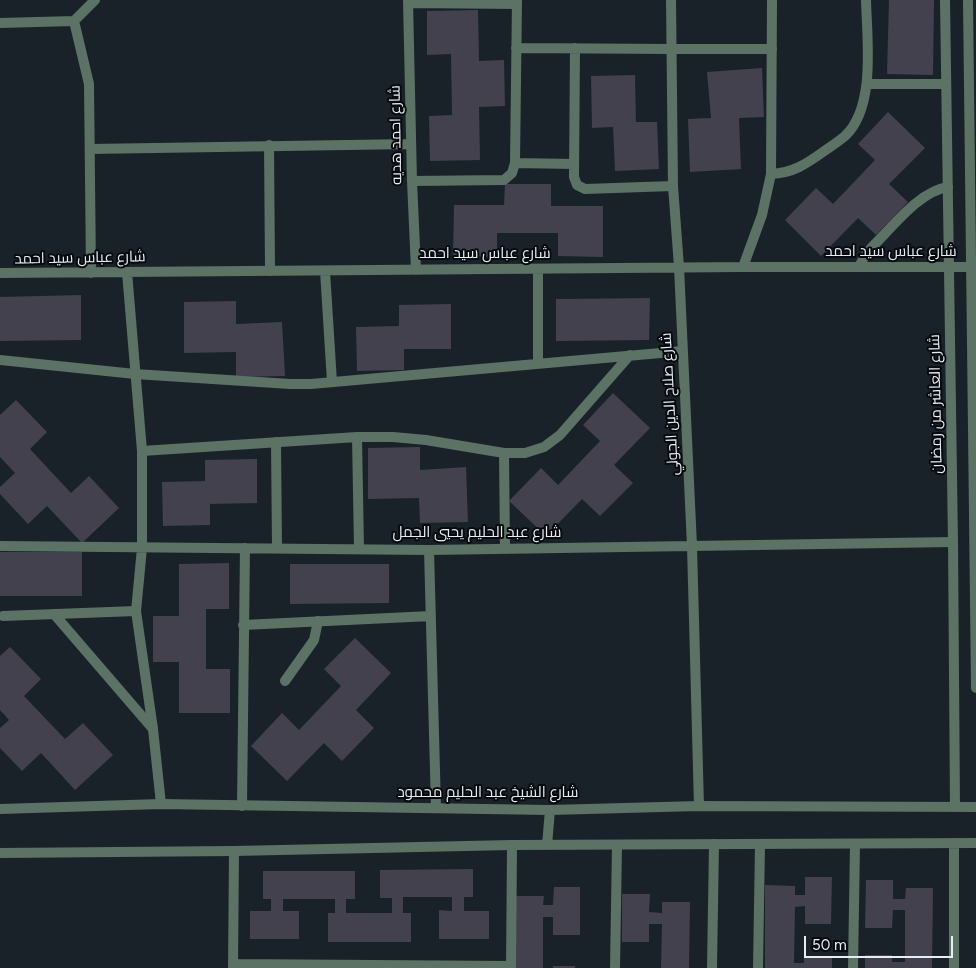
<!DOCTYPE html>
<meta charset="utf-8">
<style>
body{margin:0}
#map{position:relative;width:976px;height:968px;overflow:hidden;background:#192229;font-family:Figtree,sans-serif}
canvas{display:block}
.scale{position:absolute;left:804px;top:936px;width:149px;height:22px;box-sizing:border-box;border:2px solid #e7eef3;border-top:0;padding-left:6px;font-size:15px;line-height:18px;white-space:nowrap;color:#e7eef3;-webkit-text-stroke:4px #070b0e;paint-order:stroke}
</style>
<div id="map">
<canvas width="976" height="968"></canvas>
<div class="scale">50 m</div>
</div>
<script>
const c = document.querySelector('canvas').getContext('2d');
c.lineJoin = 'round';
function fill(path, color) {
  c.fillStyle = color;
  c.fill(path, 'evenodd');
}
function strokePath(path, color, width, dash) {
  c.strokeStyle = color;
  c.lineWidth = width;
  c.lineCap = dash ? 'butt' : 'round';
  c.setLineDash(dash || []);
  c.stroke(path);
}
function write(font, color, halo, rows, align = 'center') {
  c.font = font + ' Figtree,Cairo,sans-serif';
  c.lineWidth = 4;
  c.setLineDash([]);
  c.textBaseline = 'middle';
  c.strokeStyle = halo;
  c.fillStyle = color;
  for (const [text, x, y, turn = 0] of rows) {
    c.save();
    c.translate(x, y);
    c.rotate((+turn || 0) * Math.PI / 180);
    c.textAlign = isNaN(turn) ? turn : align;
    if (halo) c.strokeText(text, 0, 0);
    c.fillText(text, 0, 0);
    c.restore();
  }
}
fill(new Path2D(`
 M889,0H934L933,75L887,74Z
 M478,10L479,61L504,60L505,106L479,107L480,160L430,161L429,116L452,115L451,54L427,55V11Z
 M762,68L764,117L739,118L741,169L690,172L688,119L711,118L707,72Z
 M635,75L636,122H657L659,169L615,171L613,127L592,128L591,76Z
 M888,112L925,148L889,184L908,202L876,235L858,218L821,256L785,220L816,188L833,204L875,160L858,144Z
 M505,184H551V206H603V257L558,256V233H497V257L453,256L454,205H504Z
 M81,295V340L0,341V297Z
 M650,298L649,340L556,341V299Z
 M236,301V324L282,322L285,376L236,377V352L184,353V302Z
 M451,304V349H404V370L357,371L356,327L399,326V305Z
 M613,393L650,428L614,465L633,483L600,516L582,499L546,536L509,501L541,468L558,485L600,441L583,425Z
 M16,400L47,432L30,449L71,493L89,476L119,508L82,543L47,506L28,524L0,494V487L15,473L0,457V415Z
 M420,447V470L466,467L468,522L420,523L419,498L368,499V448Z
 M257,459V503L210,504V525L163,526L162,482L205,481V460Z
 M0,552H82V596H0Z
 M229,563V609H206V669H230V713H179V662H153V616H179V564Z
 M290,564H389V603L290,604Z
 M355,638L391,673L356,710L374,728L342,761L324,743L287,781L251,746L282,713L299,730L341,686L324,669Z
 M10,647L41,679L24,696L65,739L83,723L113,755L75,790L41,753L22,771L0,748V728L9,720L0,710V656Z
 M473,869V897H464V911H489V939H439V910L452,911V897H403V913H411V942H328V913H335V899H283V911H299V939H250V911H271V899H263V871H355V899H346V913H392V898H380V870Z
 M805,877H832L831,924H805V906L795,907L794,963H804V956H832V968H765V885L795,886V895H805Z
 M866,880H893V899H905L906,888H933L932,968H865V955H892V962H905V910H893L892,928H865Z
 M554,887H580V935H553V917H543V968H513L514,896H544L543,905H553Z
 M622,894H650L649,912L662,913V902H690L689,968H661L662,924H649V942H622Z
 M553,966H575V968H553Z`), '#42414d');
strokePath(new Path2D(`
 M672,49H772
 M269,145L270,271
 M859,267L864,257L871,248C892,228 919,191 948,187
 M0,360L135,374
 M276,442L277,548
 M54,614L153,729
 M3,616L136,611
 M285,681L314,640L318,621`), '#5c7264', 10);
strokePath(new Path2D(`
 M408,0L412,181L416,270
 M671,0L673,186L679,267L692,546L699,806
 M408,3L517,4
 M74,21L89,84L91,273
 M0,23L74,21L95,0
 M516,48L672,49
 M575,48L574,177L577,185L585,189L673,186
 M867,84H946
 M90,149L411,144
 M515,163L574,164
 M771,174C793,173 806,164 823,152C830,147 838,142 845,136C876,107 867,40 866,0
 M412,181L504,180L512,173L515,163L517,0
 M743,267L762,215L771,174L772,0
 M325,271L332,382
 M127,272L142,451V548L136,611L153,729L161,804
 M0,273L743,267H971
 M538,364V269
 M135,374L290,384H311L683,351
 M357,437L359,549
 M142,451L357,437H393L426,440L504,453H525L544,447L560,435L630,355
 M504,453L505,548
 M0,546L429,550L953,542
 M429,550L436,808
 M243,625L431,616
 M242,806L245,548
 M233,964L511,966
 M233,968L234,851
 M511,968L512,845
 M615,968L617,845
 M712,968L714,844
 M758,968L760,844
 M853,968L855,844`), '#5c7264', 10);
strokePath(new Path2D(`
 M945,0L953,542L955,807
 M968,0L976,688
 M0,809L161,804L550,810L699,806L976,807
 M547,845L550,810
 M0,853L234,851L512,845L976,843
 M954,968V843`), '#5c7264', 10);
write('15px', '#e7eef3', '#070b0e', [
 ["شارع احمد هديه",396,135,-91],
 ["شارع عباس سيد احمد",891,252],
 ["شارع عباس سيد احمد",485,254],
 ["شارع عباس سيد احمد",80,258,-1],
 ["شارع صلاح الدين الجولي",670,404,-93],
 ["شارع العاشر من رمضان",936,404,-91],
 ["شارع عبد الحليم يحيي الجمل",477,533],
 ["شارع الشيخ عبد الحليم محمود",488,793]
]);
</script>
